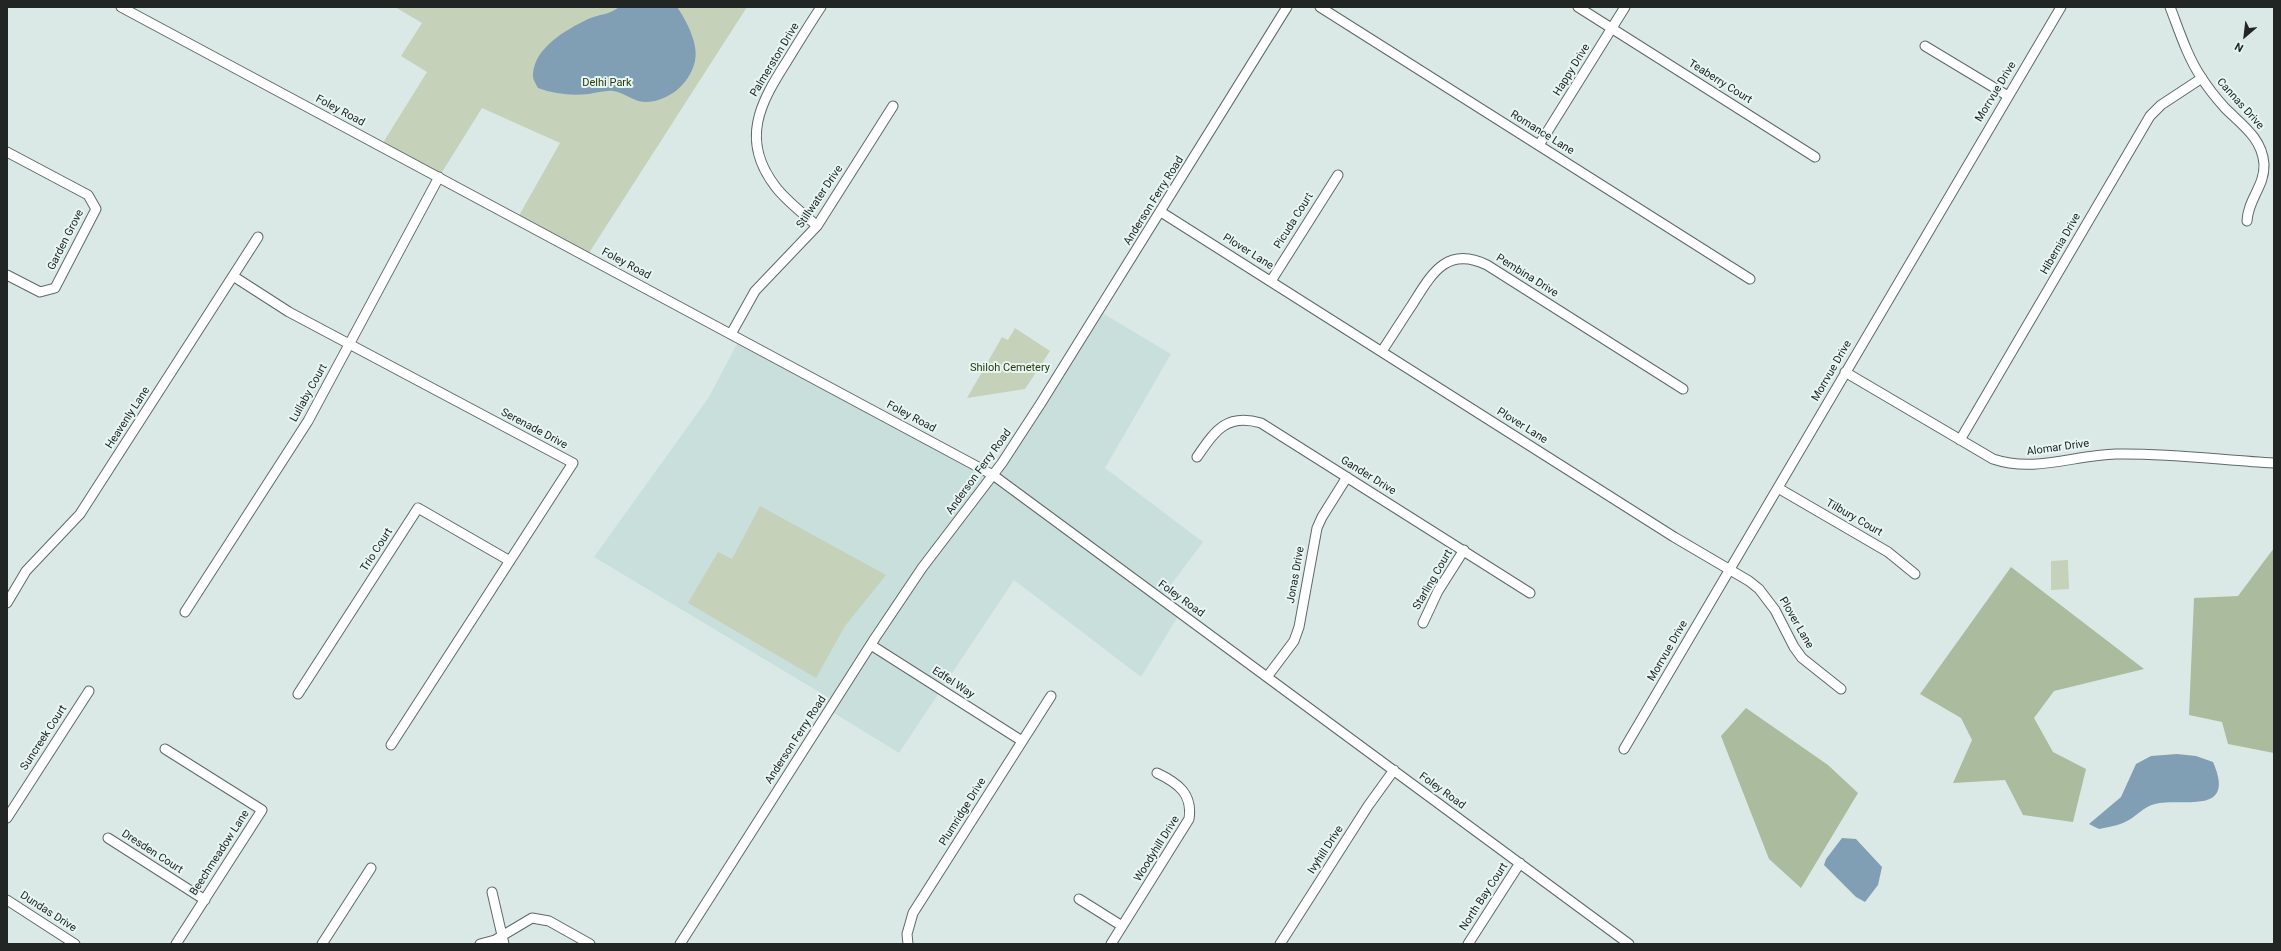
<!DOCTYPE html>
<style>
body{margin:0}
#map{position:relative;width:2281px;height:951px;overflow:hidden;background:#dbe9e6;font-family:Roboto,sans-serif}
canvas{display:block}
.frame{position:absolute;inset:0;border:8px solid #212625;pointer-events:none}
.north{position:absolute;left:2225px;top:16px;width:40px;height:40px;-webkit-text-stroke:3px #e8f6f3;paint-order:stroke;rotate:208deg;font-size:11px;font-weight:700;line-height:16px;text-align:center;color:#212625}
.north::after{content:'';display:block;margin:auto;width:14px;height:18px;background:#212625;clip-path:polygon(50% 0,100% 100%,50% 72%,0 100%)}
</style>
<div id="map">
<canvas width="2281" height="951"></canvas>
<div class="frame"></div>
<div class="north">N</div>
</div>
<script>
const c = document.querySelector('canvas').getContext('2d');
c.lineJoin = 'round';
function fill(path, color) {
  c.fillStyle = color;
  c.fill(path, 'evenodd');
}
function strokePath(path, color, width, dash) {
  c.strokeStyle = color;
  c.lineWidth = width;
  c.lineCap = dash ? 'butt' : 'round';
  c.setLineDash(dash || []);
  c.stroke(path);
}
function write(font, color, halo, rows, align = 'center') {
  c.font = font + ' Roboto,sans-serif';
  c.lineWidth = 4;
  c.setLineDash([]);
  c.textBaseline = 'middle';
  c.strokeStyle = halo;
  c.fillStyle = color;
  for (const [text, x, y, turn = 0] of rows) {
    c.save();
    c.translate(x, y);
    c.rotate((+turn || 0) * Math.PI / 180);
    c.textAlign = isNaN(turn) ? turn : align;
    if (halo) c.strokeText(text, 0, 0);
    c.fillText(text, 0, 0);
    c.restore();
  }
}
fill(new Path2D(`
 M1099,311L1171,354L1105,468L1203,542L1161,598L1180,613L1141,677L1014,580L899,753L829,710L834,701L594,557L709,397L740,338L993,475Z`), '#c9dfdb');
fill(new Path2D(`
 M395,7H747L587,256L517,219L560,143L482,108L439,177L381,146L427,72L401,56L422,23Z
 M1015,328L1050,351L1025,389L967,398L1002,337L1008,340Z
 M760,506L886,575L845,626L816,678L688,603L718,552L732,559Z
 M2068,560L2069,589L2051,590V561Z`), '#c5d1b9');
fill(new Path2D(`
 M2274,548V753L2228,744L2222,722L2189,715L2194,598L2238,596Z
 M2011,567L2144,669L2054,691L2034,718L2053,752L2086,769L2073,822L2023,815L2005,780L1953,783L1972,740L1961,718L1920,694Z
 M1746,708L1828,765L1858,793L1801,888L1769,859L1721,736Z`), '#abbb9d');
fill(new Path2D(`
 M619,7H677C686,20 699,44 695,61C690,84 668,102 645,102C634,102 624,92 613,91C606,90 596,93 589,94C572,96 554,94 538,88C536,84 532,78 533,74C535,47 566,30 588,19C599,14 610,15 619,7Z
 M2177,754L2196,756L2213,762C2237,817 2182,797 2155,804C2144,806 2134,819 2123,823C2116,826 2107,827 2099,829L2089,824L2121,797L2136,764L2151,756Z
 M1842,838L1856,839L1882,867L1878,885L1865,902L1856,897L1824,865L1826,859Z`), '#819fb4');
const minor = new Path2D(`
 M121,7L993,475L1629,944
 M1320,7L1750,279
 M1578,7L1815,157
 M2170,7C2179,30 2187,56 2201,77C2208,88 2216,98 2225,108C2242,125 2262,138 2264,164C2265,186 2248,199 2247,221
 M1925,46L2008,96
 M1539,145L1625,7
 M7,152L88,195L96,209L55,288L40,292L7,275
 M1161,212L1674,537L1749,581L1759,589L1775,610L1794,647L1802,658L1841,689
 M817,226C803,213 786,201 775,186C740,140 760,103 787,61C798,43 809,25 821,7
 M233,276L289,312L573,463L391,745
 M1271,281L1338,175
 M731,334L755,291L817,226L893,106
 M1382,351C1392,336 1402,320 1412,305C1431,275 1446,245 1487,265L1683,389
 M1845,372L1993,459C2035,473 2074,455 2116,454C2169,453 2222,460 2274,463
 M1960,440L2150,116L2161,105L2202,78
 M1197,457C1215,431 1226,413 1261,423L1530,593
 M1778,488L1888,552L1915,574
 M7,603L26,571L80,514L258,237
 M185,612L308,421L439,177
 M1423,623L1438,591L1464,550
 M871,645L1022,741
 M1267,677L1294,641L1299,627L1317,528L1322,517L1347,477
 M298,694L418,508L510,561
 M165,749L262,810L176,944
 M1624,749L2061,7
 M7,818L89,691
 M108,838L205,900
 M492,892L504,944
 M1079,899L1122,926
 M7,900L75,944
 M322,944L371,868
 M480,944L495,940L532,918L549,921L590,944
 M680,944L875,638L922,568L1002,463L1041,403L1287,7
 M908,944L907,934L913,913L1051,696
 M1111,944L1189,819C1193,794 1178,783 1157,773
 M1280,944L1368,806L1394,770
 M1468,944L1520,863`);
strokePath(minor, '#5e6a68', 11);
strokePath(minor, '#fff', 9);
write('11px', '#212625', '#e8f6f3', [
 ["Palmerston Drive",775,60,-59],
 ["Happy Drive",1572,70,-58],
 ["Teaberry Court",1720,82,32],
 ["Morrvue Drive",1996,92,-59],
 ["Cannas Drive",2240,104,48],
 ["Foley Road",340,111,28],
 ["Romance Lane",1542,133,32],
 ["Stillwater Drive",820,197,-56],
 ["Anderson Ferry Road",1154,201,-58],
 ["Picuda Court",1294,221,-58],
 ["Garden Grove",66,240,-63],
 ["Hibernia Drive",2061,244,-60],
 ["Plover Lane",1248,252,32],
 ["Foley Road",626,264,28],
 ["Pembina Drive",1527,276,32],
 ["Morrvue Drive",1832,371,-60],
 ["Lullaby Court",309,393,-61],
 ["Foley Road",911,417,28],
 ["Heavenly Lane",128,418,-57],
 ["Plover Lane",1522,426,32],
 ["Serenade Drive",534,429,28],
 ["Alomar Drive",2058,448,-8],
 ["Anderson Ferry Road",979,472,-54],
 ["Gander Drive",1368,476,32],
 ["Tilbury Court",1854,518,30],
 ["Trio Court",377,550,-57],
 ["Jonas Drive",1296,575,-80],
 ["Starling Court",1433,580,-60],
 ["Foley Road",1181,599,36],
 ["Plover Lane",1796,623,60],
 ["Morrvue Drive",1668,651,-60],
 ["Edfel Way",953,683,33],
 ["Suncreek Court",44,738,-57],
 ["Anderson Ferry Road",796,740,-57],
 ["Foley Road",1442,791,36],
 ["Plumridge Drive",963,812,-58],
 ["Woodyhill Drive",1157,849,-58],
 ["Ivyhill Drive",1326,850,-57],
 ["Dresden Court",152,852,33],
 ["Beechmeadow Lane",220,853,-57],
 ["North Bay Court",1484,897,-57],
 ["Dundas Drive",48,912,33]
]);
write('11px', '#283c0c', '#e8f6f3', [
 ["Delhi Park",607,83],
 ["Shiloh Cemetery",1010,368]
]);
</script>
